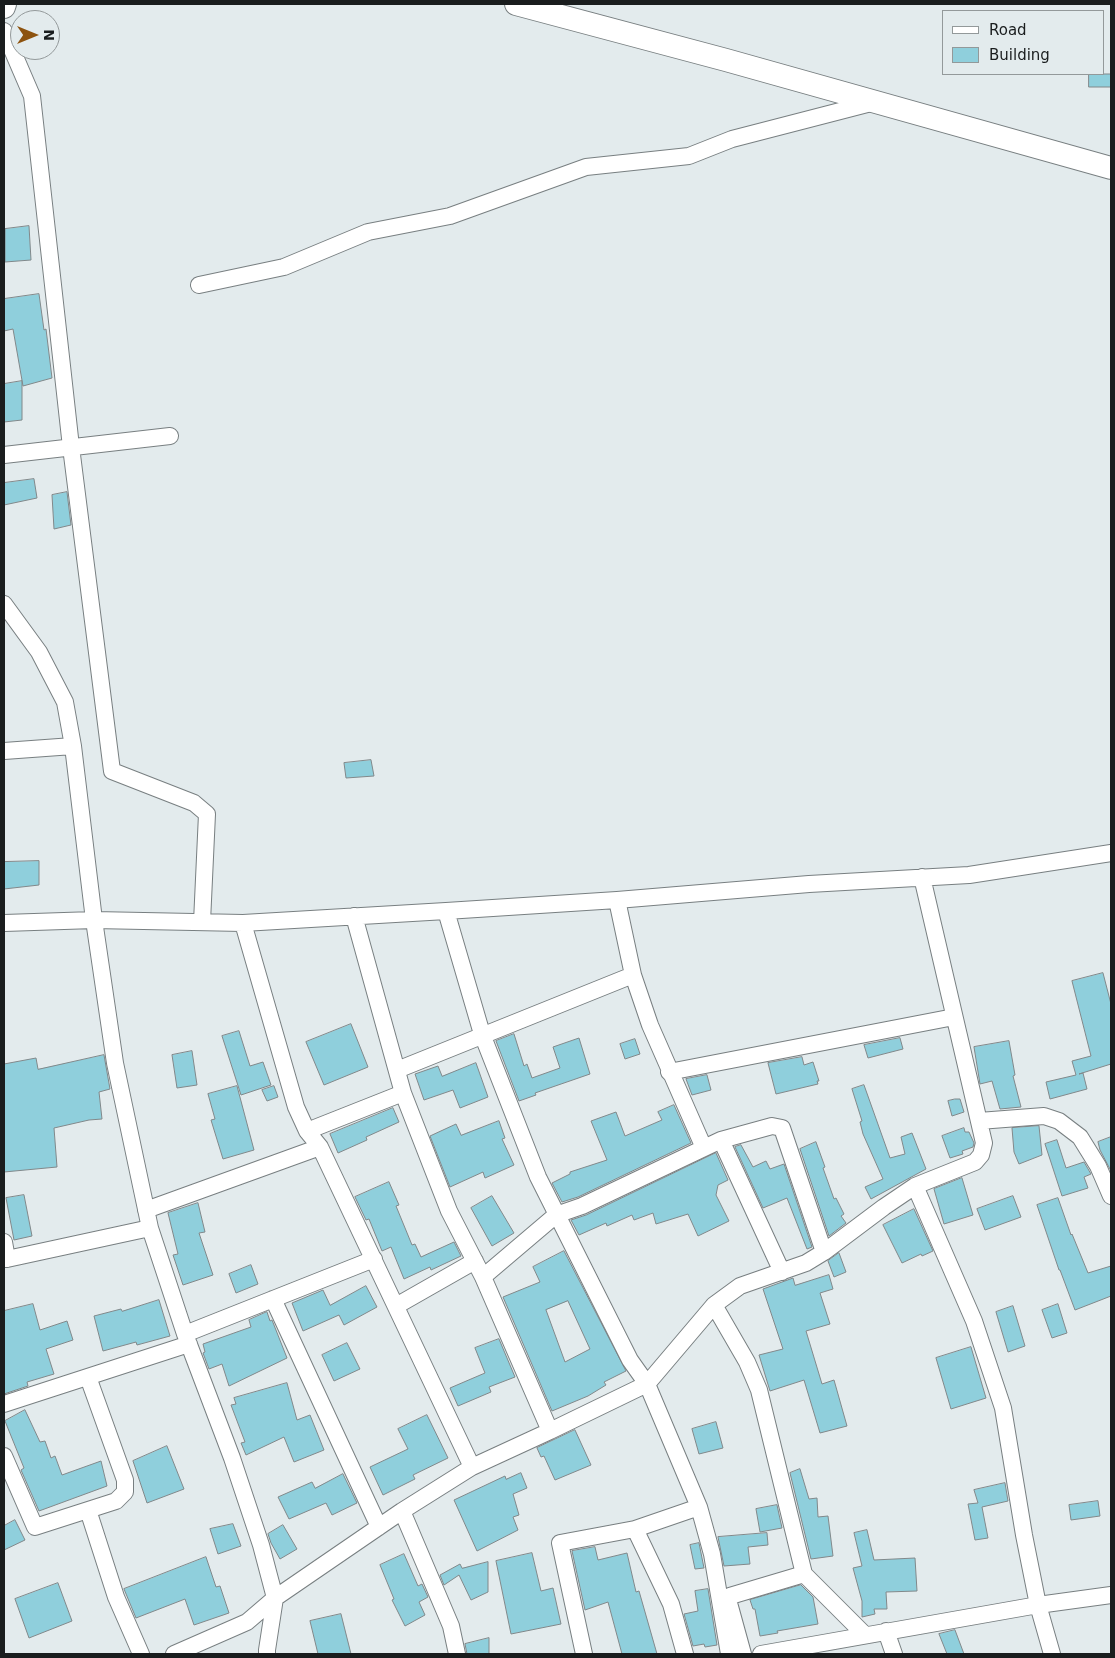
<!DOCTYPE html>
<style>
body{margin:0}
#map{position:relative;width:1115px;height:1658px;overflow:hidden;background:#e3ebed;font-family:"DejaVu Sans",sans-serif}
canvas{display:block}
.frame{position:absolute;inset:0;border:5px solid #1a1d1e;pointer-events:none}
.legend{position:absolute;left:942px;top:10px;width:162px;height:65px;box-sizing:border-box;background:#e3ebed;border:1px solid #93999a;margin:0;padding:6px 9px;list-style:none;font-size:15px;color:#1a1d1e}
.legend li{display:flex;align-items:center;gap:10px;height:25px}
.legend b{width:25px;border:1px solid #93999a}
.north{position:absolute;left:10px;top:10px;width:50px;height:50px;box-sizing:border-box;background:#e3ebed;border:1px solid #93999a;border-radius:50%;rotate:90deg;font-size:14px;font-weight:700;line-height:20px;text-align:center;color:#1a1d1e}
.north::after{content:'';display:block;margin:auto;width:18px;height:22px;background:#8d530f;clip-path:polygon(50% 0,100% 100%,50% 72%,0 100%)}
</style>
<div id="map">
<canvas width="1115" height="1658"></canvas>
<div class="frame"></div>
<ul class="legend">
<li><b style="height:6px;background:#fff"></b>Road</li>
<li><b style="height:14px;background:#8fcfdc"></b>Building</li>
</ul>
<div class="north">N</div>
</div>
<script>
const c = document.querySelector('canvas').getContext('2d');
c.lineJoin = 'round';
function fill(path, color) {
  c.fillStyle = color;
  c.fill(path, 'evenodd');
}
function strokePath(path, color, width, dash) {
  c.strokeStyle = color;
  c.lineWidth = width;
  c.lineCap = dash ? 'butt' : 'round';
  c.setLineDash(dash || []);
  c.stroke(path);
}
const building = new Path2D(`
 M1089,74H1111V87H1089Z
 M29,226L31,260L5,262V229Z
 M39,294L44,330L46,329L52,378L23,386L13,329L4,331V299Z
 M22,381V420L4,422V384Z
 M34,479L37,498L4,505V483Z
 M67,492L71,525L54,529L52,495Z
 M371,760L374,776L346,778L344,763Z
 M39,861V885L4,889V862Z
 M1103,973L1111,1004V1064L1079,1074L1083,1073L1087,1089L1050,1099L1046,1082L1076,1075L1072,1061L1091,1056L1072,981Z
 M351,1024L368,1067L324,1085L306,1042Z
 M239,1031L250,1066L263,1062L271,1085L241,1095L222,1036Z
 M514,1034L524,1066L527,1064L532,1078L560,1068L553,1047L579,1038L590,1074L535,1093L536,1095L519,1101L496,1041Z
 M900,1038L903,1049L868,1058L864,1045Z
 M635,1039L640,1054L625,1059L620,1044Z
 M1009,1041L1015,1075L1013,1076L1021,1107L1000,1109L992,1081L980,1084L974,1047Z
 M192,1051L197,1085L177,1088L172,1055Z
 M104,1055L110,1089L99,1092L102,1119L89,1120L54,1128L57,1167L4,1172V1064L36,1058L38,1069Z
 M802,1057L804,1065L813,1062L819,1081H817L818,1084L776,1094L768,1063Z
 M476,1063L488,1097L460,1108L453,1090L424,1100L415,1074L438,1066L442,1076Z
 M707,1075L711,1090L692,1095L686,1079Z
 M864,1085L890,1158L905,1154L901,1137L912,1133L926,1169L871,1199L865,1187L883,1179L863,1134L860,1122L862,1121L852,1089Z
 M237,1086L254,1150L223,1159L211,1120L215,1119L208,1094Z
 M274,1086L278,1097L267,1101L262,1090Z
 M955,1099H960L964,1112L952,1116L948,1101Z
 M674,1105L691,1143L578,1197L562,1202L552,1183L570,1174V1172L607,1160L591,1121L616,1112L625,1136L662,1120L658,1112Z
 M393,1108L399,1122L366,1137L367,1140L338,1153L330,1134Z
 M499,1121L505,1138L502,1139L514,1165L485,1178L483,1172L450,1187L430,1136L456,1124L461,1135Z
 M1039,1126L1042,1155L1019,1164L1014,1152L1012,1128Z
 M964,1128L965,1132H969L974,1143L973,1147L962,1151L963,1154L950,1158L942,1136Z
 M1111,1137V1171L1100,1150L1098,1142Z
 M1057,1140L1066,1168L1084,1162L1091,1174L1084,1177L1088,1188L1062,1196L1045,1144Z
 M816,1142L825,1167L823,1168L834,1199L836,1198L844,1214L841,1216L846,1223L829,1236L800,1149Z
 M741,1145L753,1167L766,1161L770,1169L784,1164L812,1247L807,1249L787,1198L763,1208L735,1147Z
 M716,1153L728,1180L718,1185L716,1195L729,1221L698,1236L688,1214L656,1224L653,1213L634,1220L632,1215L607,1226L606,1223L579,1235L571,1220L586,1215Z
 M962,1178L973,1215L944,1224L934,1189Z
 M389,1182L399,1205L396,1206L412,1245L415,1244L421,1257L454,1242L461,1256L431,1270L430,1267L404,1279L391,1247L382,1251L369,1219L366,1220L355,1197Z
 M24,1195L32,1236L14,1240L6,1198Z
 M492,1196L514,1233L492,1246L471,1208Z
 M1013,1196L1021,1217L985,1230L977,1209Z
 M1058,1198L1071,1235L1072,1234L1088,1273L1111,1266V1296L1075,1310L1060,1270H1059L1037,1205Z
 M198,1203L205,1232L199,1233L213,1275L183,1285L173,1255L178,1254L168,1213Z
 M914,1209L933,1251L922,1256L921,1254L902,1263L883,1225Z
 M564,1251L626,1371L604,1382L606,1385L588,1396L552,1411L503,1297L540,1282L533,1267ZM568,1301L590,1349L565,1362L546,1310Z
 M839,1253L846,1272L834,1277L828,1261Z
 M251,1265L258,1284L236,1293L229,1274Z
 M829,1275L833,1289L820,1293L830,1324L806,1331L822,1384L834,1380L847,1426L820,1433L804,1380L770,1391L759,1355L783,1349L763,1289L793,1278L795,1285Z
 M366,1286L377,1307L344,1325L339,1315L303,1331L292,1303L323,1290L330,1305Z
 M159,1300L170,1336L137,1345L136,1342L103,1351L94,1316L121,1309L122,1311Z
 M33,1304L40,1330L67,1321L73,1340L46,1349L54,1374L27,1382L28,1386L4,1394V1311Z
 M1058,1304L1067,1333L1052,1338L1042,1310Z
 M1013,1306L1025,1346L1008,1352L996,1312Z
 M267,1312L270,1321L272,1320L287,1358L229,1386L222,1364L209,1369L203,1353L205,1352L203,1344L251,1327L249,1320Z
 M499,1339L515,1377L489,1387L491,1392L458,1406L450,1388L485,1373L475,1348Z
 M347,1343L360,1369L334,1381L322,1355Z
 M971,1347L986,1398L951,1409L936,1358Z
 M287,1383L297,1420L310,1415L324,1450L294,1462L284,1437L246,1455L241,1443L245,1442L231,1405L236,1404L234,1398Z
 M25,1410L40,1442L45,1441L51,1458L55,1456L62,1475L101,1461L107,1486L39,1511L21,1470L24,1468L5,1421Z
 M427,1415L448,1458L413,1475L415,1479L383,1495L370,1467L408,1449L398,1429Z
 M716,1422L723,1448L699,1454L692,1429Z
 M575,1430L591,1465L555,1480L544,1456L541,1457L537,1448Z
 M167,1446L184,1489L147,1503L133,1461Z
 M800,1469L809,1499L817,1498L818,1517L828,1516L833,1556L811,1559L790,1473Z
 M521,1473L527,1488L513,1494L519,1515L513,1517L518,1530L477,1551L454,1500L505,1476L506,1479Z
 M343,1474L357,1503L332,1515L326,1503L289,1519L278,1497L312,1482L315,1488Z
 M1005,1483L1008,1501L982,1507L988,1538L975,1540L968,1504L978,1503L974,1490Z
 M1098,1501L1100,1516L1071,1520L1069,1505Z
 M777,1505L782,1528L760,1532L756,1509Z
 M15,1520L25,1540L4,1550V1526Z
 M233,1524L241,1546L218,1554L210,1529Z
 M283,1525L297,1549L280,1559L271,1543L268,1534Z
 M867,1530L874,1560L915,1558L917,1591L886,1592L887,1609H874L875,1614L862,1617V1601L853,1568L862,1566L854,1533Z
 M767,1533L768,1545L748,1547L750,1564L724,1566L718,1537Z
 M699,1543L704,1568L695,1569L690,1545Z
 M595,1547L598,1560L627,1553L636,1592L639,1591L657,1654H622L608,1602L585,1610L572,1551Z
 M532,1553L541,1591L553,1588L561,1624L511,1634L496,1561Z
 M404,1554L418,1586L422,1584L428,1597L419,1602L425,1615L405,1626L392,1600L394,1599L380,1565Z
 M206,1557L216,1587L220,1586L229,1613L194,1625L185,1599L136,1618L124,1589Z
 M488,1562V1592L471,1600L459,1575L444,1585L440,1575L460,1564L462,1568Z
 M58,1583L72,1621L29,1638L15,1599Z
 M801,1585L813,1597L818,1624L777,1631L778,1633L760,1636L755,1609H753L750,1600Z
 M708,1589L717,1645L705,1647L704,1644L693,1646L684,1614L698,1611L695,1591Z
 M341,1614L351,1654H318L310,1621Z
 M955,1630L964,1654H947L939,1634Z
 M489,1638V1654H467L465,1644Z`);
fill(building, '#8fcfdc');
strokePath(building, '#81888a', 1);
const minor = new Path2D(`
 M4,31L32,96L71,447L112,771L194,803L207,814L202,922
 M199,285L284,267L368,232L450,216L586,167L689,156L732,139L875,102
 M4,455L170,436
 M4,604L39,652L65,702L73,746L94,920L115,1063L150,1228L185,1334L232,1458L261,1545L275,1598L267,1650V1654
 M4,751L73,746
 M617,900L633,975L650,1025L704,1148
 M446,911L482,1034L538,1177L630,1360L647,1384L699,1507L712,1554L729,1654
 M354,916L403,1093L449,1211L483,1277L550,1431L472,1467
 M4,923L94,920L243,923L446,911L617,900L809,884L969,875L1111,853
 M397,1070L633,975
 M669,1072L954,1017
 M979,1121L1044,1116L1059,1121L1080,1137L1098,1166L1111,1196
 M307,1131L403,1093
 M721,1140L782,1272
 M915,1186L974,1321L1003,1408L1024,1535L1038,1605L1052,1654
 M146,1210L320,1147
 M4,1242L7,1259H4
 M7,1259L150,1228
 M483,1277L556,1215L582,1206L721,1140L772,1126L782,1128L824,1252
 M273,1299L379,1527
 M714,1305L747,1362L759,1390L804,1574L865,1635
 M396,1306L475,1261
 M185,1334L374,1259
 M4,1404L189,1344
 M550,1431L647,1384L714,1305L740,1286L806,1263L824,1252L884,1207L915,1186L975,1162L981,1155L984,1143L922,877
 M4,1456L35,1527L116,1501L125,1492V1480L88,1377
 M88,1510L116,1597L141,1654
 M402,1511L451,1626L457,1654
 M635,1529L671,1604L685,1654
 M886,1631L894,1654
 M174,1654L247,1622L275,1598L402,1511L472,1467L320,1147L307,1131L296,1107L243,923
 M584,1654L560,1543L635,1529L699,1507
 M743,1654L729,1603L730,1596L804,1574
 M761,1654L1038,1605L1111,1595`);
const secondary = new Path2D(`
 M516,4L726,60L1111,168
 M4,7L5,4`);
strokePath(minor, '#787f81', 18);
strokePath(secondary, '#787f81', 24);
strokePath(minor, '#fff', 16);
strokePath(secondary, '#fff', 22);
</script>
